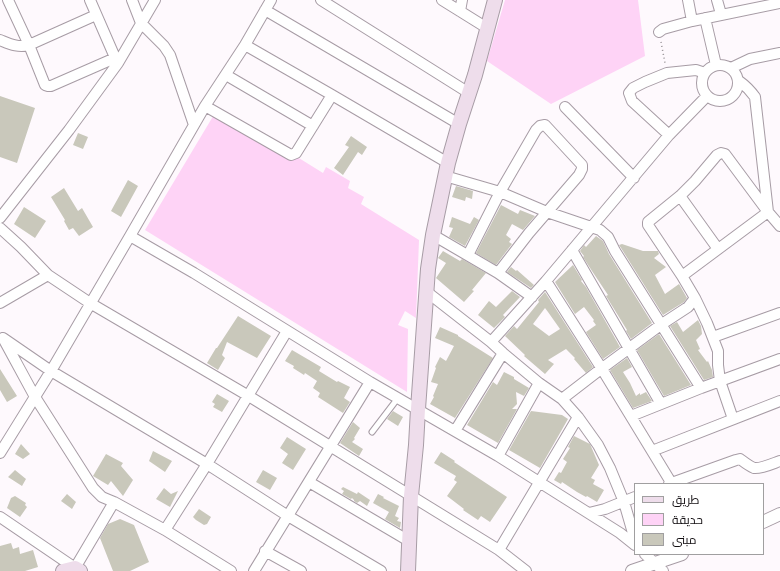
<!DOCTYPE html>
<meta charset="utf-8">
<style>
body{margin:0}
#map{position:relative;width:780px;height:571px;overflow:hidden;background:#fef9fd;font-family:Quicksand,Cairo,sans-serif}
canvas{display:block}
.legend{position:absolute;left:634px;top:483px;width:130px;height:72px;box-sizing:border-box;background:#fff;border:1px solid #a09fa0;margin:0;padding:5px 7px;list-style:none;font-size:12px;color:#120e11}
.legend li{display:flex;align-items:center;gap:8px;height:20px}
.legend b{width:20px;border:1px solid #a09fa0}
</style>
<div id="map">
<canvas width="780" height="571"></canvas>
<ul class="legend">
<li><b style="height:5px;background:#eeddeb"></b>طريق</li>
<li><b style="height:11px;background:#fed3f6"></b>حديقة</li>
<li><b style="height:11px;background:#c9c8bb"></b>مبنى</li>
</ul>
</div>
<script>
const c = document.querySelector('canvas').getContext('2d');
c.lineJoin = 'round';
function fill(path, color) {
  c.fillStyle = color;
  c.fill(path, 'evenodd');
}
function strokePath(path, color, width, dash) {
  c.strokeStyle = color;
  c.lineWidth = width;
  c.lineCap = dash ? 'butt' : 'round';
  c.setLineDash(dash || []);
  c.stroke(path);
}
fill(new Path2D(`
 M505,0H638L645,56L551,104L487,61Z
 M215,113L289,160L294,155L323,173L326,167L350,181L348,188L364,197L361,204L419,240L416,318L405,311L398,325L408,329L407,392L145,230Z`), '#fed3f6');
fill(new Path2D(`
 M0,96L35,108L17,163L0,157Z
 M78,133L88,137L83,149L73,145Z
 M351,136L367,147L362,155L358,152L343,175L334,168L349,147L345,145Z
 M128,180L138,186L121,217L111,211Z
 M456,186L473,191L472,199L466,197L465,201L452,197Z
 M64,188L78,211L82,208L93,227L79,236L73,228L69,230L64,221L65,220L51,197Z
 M501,205L518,214L520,210L535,216L523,230L512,224L506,235L511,239L509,242L512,244L496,265L476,253Z
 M24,207L46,221L35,238L14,224Z
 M452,217L470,224L474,217L479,220L465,246L449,237L453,228L449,227Z
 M596,236L603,241L609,254L652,323L631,339L626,331L627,330L606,296L608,295L592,271L583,257L584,256L580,251L584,245L586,247Z
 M622,244L643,251H658L659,254L654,258L666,267L655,275L665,294L679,284L687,298L684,302L663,315L621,248L619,245Z
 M443,251L460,261L462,259L486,273L472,290L474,291L464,302L436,278L446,263L438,258Z
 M573,265L582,280L581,281L586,287L620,347L603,359L586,332L596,325L593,321L594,320L584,307L575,314L555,282Z
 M511,267L516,271L517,270L534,285L531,288L507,272Z
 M512,291L520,297L503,315L505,317L494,328L478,315L489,301L496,307Z
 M545,292L593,367L586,373L574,359L575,358L566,349L548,360L554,364L545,374L524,356L525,355L505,336L514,326L517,329L539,302L538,300ZM545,308L548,312L560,329L549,336L533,324Z
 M238,316L271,336L257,358L227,342L222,355L225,358L218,370L207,363L216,348H217Z
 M698,320L701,326L702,334L696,340L700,349L698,350L707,362L708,361L712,370L713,377L704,380L670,326L677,322L683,332Z
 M440,327L458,335V336L493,358L455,418L430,404L434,397L433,396L438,384L431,382L436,368L435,367L440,357L446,361L454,346L435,338Z
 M659,334L691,385L664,396L637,350Z
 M292,350L321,367L319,371L337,382L338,381L350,387L344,398L350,402L343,413L318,397L320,393L313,388L317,381L305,373L304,375L293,368L294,366L285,361Z
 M627,358L632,367L623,372L630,383L636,396L640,393V395L646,392L652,401L633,408L610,370Z
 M0,369L17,396L7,402L0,390Z
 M504,372L514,377V379L529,388L524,396L516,392L517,404L512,409H517L498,443L467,425L493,382L497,385Z
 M217,394L229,401L222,412L213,407L215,404L212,402Z
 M393,411L403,417L398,426L387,419Z
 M531,411L562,415L568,419L540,468L509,450Z
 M353,422L360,428L354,438L355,439L352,442L363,449L359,456L340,443Z
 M574,436L590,444L599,465L591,478L595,480L593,484L604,490L597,502L587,496L586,497L577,492L562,482L561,484L554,480L559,472L561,473L567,462L563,459L570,448L568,447Z
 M287,437L306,449L293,470L282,463L288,454L280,448Z
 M21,444L30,454L23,459L15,454Z
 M153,451L172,461L165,472L149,461Z
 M441,452L455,461L454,462L507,497L490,522L481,516L478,520L463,510L464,509L447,496L457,482L454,480L456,476L434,463Z
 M106,454L123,463L121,466L133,480L123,496L111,481L108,485L93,476Z
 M15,470L26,479L22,486L8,477Z
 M263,470L277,478L270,490L256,482Z
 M343,487L357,494L358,492L370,500L367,506L360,501L357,503L354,501V500L352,498L351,499L342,494L344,491L341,489Z
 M164,488L171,494L178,491L170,507L156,499Z
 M67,494L76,502L72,509L61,501Z
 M378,494L384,497L383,498L399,506L395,516L399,518L397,521L401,522L400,528L383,518L385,519L389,512L373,503Z
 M15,496L26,503L25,505L27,507L20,517L7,508L11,498Z
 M199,509L211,517L207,524L204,525L196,520L193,517Z
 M120,519L134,525L149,562L130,571H113L100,538L108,524Z
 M11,543L13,549L19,547L20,554L33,550L38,567L25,571H0V546Z`), '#c9c8bb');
const service = new Path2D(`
 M372,432L398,398`);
const minor = new Path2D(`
 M8,0L29,45L45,85L48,86H51L115,58
 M90,0L117,62
 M132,0L141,23L164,46L170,55L194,125
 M321,0L469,93
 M442,0L487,28
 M688,0L692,21
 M717,0L721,14
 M265,10L459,124
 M460,11L462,0
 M705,18L716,65
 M659,32L663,29L692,21L780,3
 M0,40C10,44 18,48 29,45L96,15
 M245,45L332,95L448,163
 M702 83a18 18 0 1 1 36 0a18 18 0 1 1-36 0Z
 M731,68L750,59L780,53
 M226,75L313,126
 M205,106L291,155L296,153L332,95
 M565,107L634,178
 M669,135L632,101L629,93L633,88L645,82L667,73L696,70L705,73
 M445,176L500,192L547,212L600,230L608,237L615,251L701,388
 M680,196L718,249
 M0,218L69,130L118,63L155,0
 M0,228L21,247L48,275L90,303L247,395L499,550L526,571
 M433,235L498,273L532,297
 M130,236L194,273L370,382L498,456L620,533L635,545
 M572,250L661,404
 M468,255L500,192L536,130L540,126L545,125L582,165V169L579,175L529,233L498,273
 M682,276L768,212L755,97C750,90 746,86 739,81
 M546,281L602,369L672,484
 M427,292L491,342L503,353L539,383L562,399L578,417L598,445L610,468L624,502L635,540
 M0,303L48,275
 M713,337L780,313
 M3,338L51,371L207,464L288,516L381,571
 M4,340L35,397L93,488L102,497L114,502L165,530L231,571
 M491,342L546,281L669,135L707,96
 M562,399L597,372L662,324L688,307L695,298
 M631,416L701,388L780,359
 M733,419L720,381L718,365V351L707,323L695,298L682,276L648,225V222L680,196L695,181L717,155L721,153L725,154L768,212L780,226
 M455,431L503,353
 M652,451L780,401
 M0,453L51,371L130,236L205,106L245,45L271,0
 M498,456L539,383
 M309,482L409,541
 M669,484L736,460L740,459C744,462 749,466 754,468C761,469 774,463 780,461
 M589,513L605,509L635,497
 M0,517L75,568L114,502
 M165,530L207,464L287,331
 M499,550L578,417
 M265,551L301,571
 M645,554L663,571
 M254,571L370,382`);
const tertiary = new Path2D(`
 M763,522L780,514
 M632,571L682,554`);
const secondary = new Path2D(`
 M63,571L75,568L80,571
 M408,571L411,496L416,445L418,409L428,269L433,235L448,163L459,124L475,75L495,0`);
strokePath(service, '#a79ca5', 7);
strokePath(minor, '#a79ca5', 12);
strokePath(tertiary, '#a79ca5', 14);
strokePath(secondary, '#a79ca5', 16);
strokePath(new Path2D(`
 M661,42L665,63`), '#959194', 1.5, [1, 3]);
strokePath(service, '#fff', 5);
strokePath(minor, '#fff', 10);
strokePath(tertiary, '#fff', 12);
strokePath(secondary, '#eeddeb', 14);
</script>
